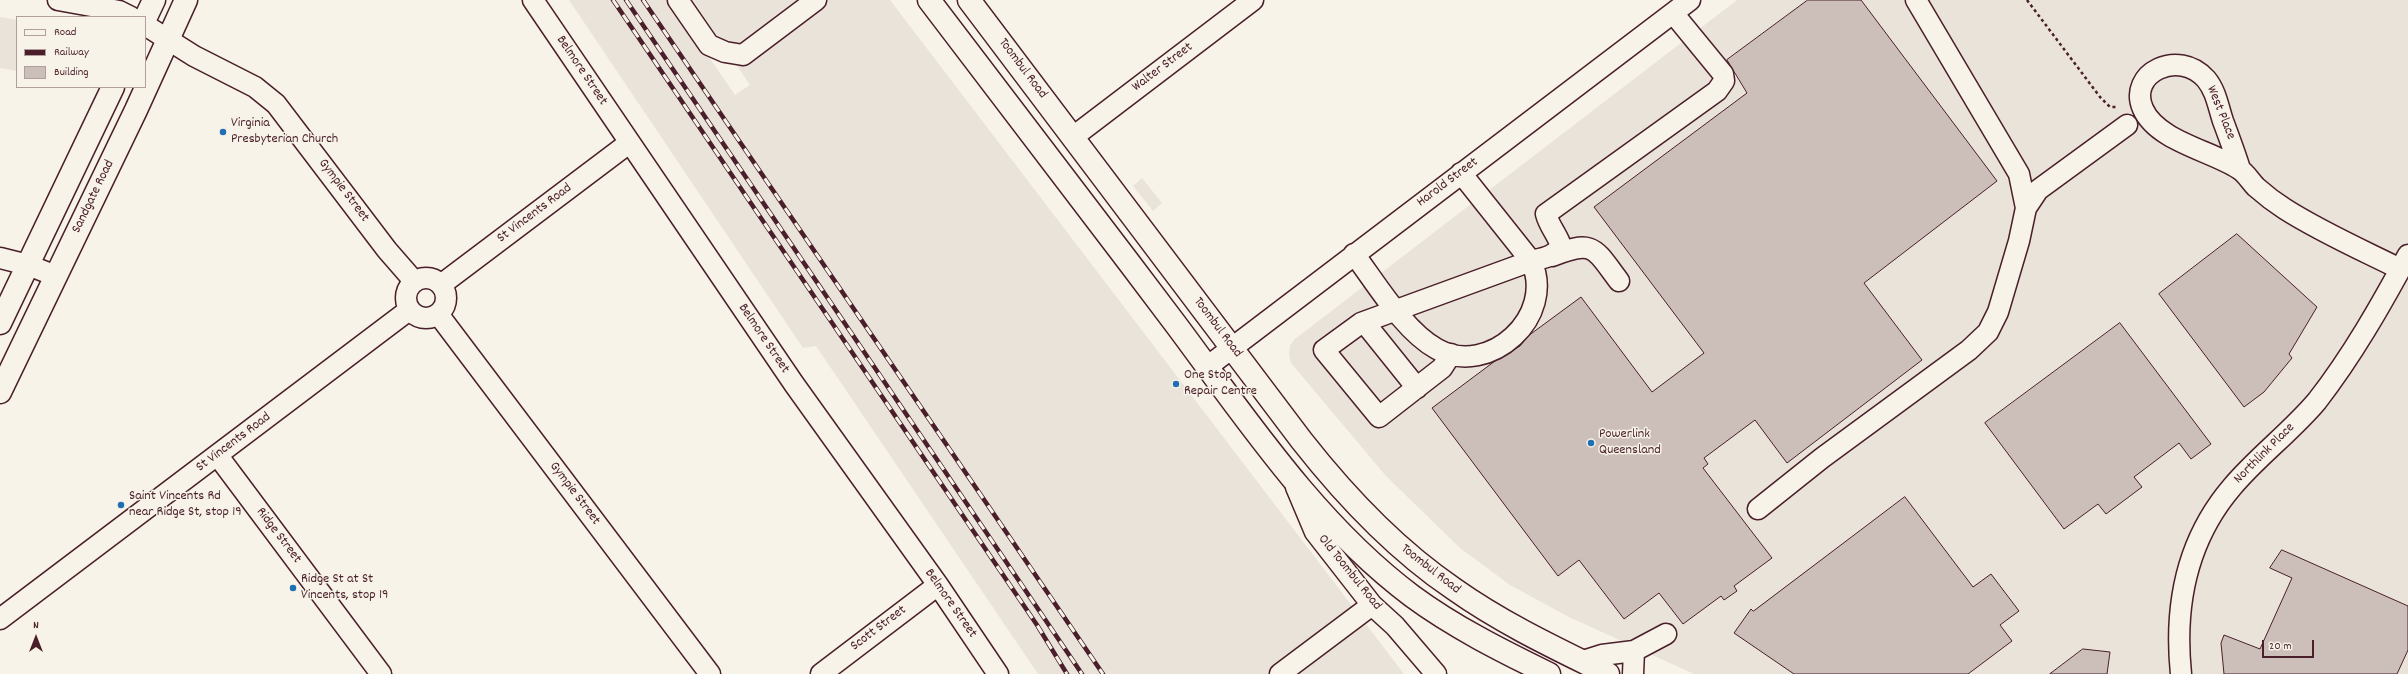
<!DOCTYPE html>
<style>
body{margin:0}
#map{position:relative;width:2408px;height:674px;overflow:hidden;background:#f7f3e8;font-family:Dekko,sans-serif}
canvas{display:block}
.legend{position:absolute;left:16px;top:16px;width:130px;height:72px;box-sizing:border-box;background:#f7f3e8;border:1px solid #b29e9c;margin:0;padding:5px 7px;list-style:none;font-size:12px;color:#4a1f2b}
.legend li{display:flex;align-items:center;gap:8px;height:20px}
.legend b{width:20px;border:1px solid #b29e9c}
.north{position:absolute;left:16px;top:618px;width:40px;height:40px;-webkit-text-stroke:3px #f7f3e8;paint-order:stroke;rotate:0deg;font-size:11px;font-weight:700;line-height:16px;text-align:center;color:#4a1f2b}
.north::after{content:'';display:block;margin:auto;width:14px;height:18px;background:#4a1f2b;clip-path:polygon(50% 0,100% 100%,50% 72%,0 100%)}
.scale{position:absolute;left:2262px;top:640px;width:52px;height:18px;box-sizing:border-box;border:2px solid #4a1f2b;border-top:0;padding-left:5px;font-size:12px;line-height:14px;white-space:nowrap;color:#4a1f2b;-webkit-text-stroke:3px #f7f3e8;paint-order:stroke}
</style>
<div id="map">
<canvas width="2408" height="674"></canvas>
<ul class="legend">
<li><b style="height:5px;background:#f7f3e8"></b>Road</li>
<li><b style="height:5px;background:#4a1f2b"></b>Railway</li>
<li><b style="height:11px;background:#ccbfb9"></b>Building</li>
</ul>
<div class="north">N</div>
<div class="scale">20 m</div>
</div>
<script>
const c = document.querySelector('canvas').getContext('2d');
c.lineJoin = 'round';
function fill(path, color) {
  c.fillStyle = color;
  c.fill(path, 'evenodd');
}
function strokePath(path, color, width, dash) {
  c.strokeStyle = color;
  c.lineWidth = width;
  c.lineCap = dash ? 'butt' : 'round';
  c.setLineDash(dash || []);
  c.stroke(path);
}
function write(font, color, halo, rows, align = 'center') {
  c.font = font + ' Dekko,sans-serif';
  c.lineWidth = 3;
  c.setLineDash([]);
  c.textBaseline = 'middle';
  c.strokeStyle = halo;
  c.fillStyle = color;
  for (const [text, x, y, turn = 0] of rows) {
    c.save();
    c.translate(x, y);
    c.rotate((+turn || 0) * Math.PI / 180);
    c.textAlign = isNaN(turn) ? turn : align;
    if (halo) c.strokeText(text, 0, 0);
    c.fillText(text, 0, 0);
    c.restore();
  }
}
fill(new Path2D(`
 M569,0H670L735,95L750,85L693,0H890L1404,674H1038L816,346L803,348Z
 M1737,0H2408V674H1694L1569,617L1510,585L1460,548L1386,476L1291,363L1289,355L1290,345L1295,339Z
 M0,17L17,20V71L0,68Z
 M1142,178L1162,203L1153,211L1133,186Z`), '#eae3da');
const building = new Path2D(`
 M1808,0H1861L1997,181L1864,283L1922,360L1787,463L1755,420L1704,458L1708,464L1703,468L1772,558L1734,586L1737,591L1724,600L1721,596L1683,624L1659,593L1624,619L1579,560L1558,576L1432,408L1495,361L1520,346L1528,336L1581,297L1652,392L1704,353L1594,207L1747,93L1727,60Z
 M2237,234L2317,307L2289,354L2292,358L2264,392L2244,407L2159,294Z
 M2120,323L2211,444L2191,459L2179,443L2134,477L2142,487L2106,514L2098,504L2064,529L1985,423Z
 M1905,497L1973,587L1991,574L2019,611L2000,625L2012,641L1968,674H1794L1734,633L1751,609L1753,611Z
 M2282,550L2408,606V650L2397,674H2224L2221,643L2224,635L2260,649L2292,578L2270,568Z
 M2083,649L2110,652L2107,674H2050Z`);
fill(building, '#ccbfb9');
strokePath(building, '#4a1f2b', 1);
const minor = new Path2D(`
 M58,0L119,11L131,17
 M533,0L794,384L938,585L998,674
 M678,0L709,45L725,52L743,55L816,0
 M1916,0L2019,174L2026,208
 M145,25L194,56L255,87L276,104L387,250L414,281
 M1073,137L1253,0
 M2240,169C2235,153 2229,137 2223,121C2218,106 2216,91 2206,79C2179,48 2127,73 2143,109C2157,141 2212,151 2239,169C2246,173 2250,181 2256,187C2265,195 2274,202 2285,209C2321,232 2362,250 2400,269
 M1354,254C1376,283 1404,331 1437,349C1489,378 1557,316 1531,261L1461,173
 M1552,256C1594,239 1594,248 1619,281
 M0,258L28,265L56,276
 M406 298a20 20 0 1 1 40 0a20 20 0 1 1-40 0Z
 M442,284L629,143
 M438,314L710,674
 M1364,322L1417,388
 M1451,354L1442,368L1379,417L1324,350L1361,323L1531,261C1543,258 1554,257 1561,246C1557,234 1549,226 1546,214L1717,91L1724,81L1723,74L1673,13
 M1207,367L1690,0
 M218,456L381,674
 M1296,487L1315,532L1372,605L1395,626L1436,674
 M1758,509L1822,458L1969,350L1988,332L1998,312L2019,241L2026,208L2038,190L2127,125
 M0,619L409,310
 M1583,661L1602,655L1634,651L1666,634
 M821,674L938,585
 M1280,674L1372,605
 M1633,674L1634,651
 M2181,674C2174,606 2186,541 2232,487C2258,456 2291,432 2317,401C2352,356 2381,305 2408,255`);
const major = new Path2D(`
 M929,0C1012,109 1095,217 1177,326C1247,420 1317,525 1412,596C1454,627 1502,651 1549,674
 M969,0L1302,441C1346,497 1395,549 1454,589C1502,623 1555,648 1608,674`);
const highway = new Path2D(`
 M145,19L154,0
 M0,323L113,87
 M0,392L136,110L186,0`);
strokePath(minor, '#4a1f2b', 23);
strokePath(major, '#4a1f2b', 25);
strokePath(highway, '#4a1f2b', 25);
strokePath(new Path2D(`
 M2027,0L2100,97L2110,107H2118`), '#4a1f2b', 2.5, [3, 3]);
strokePath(minor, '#f7f3e8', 20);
strokePath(major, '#f7f3e8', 22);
strokePath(highway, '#f7f3e8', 22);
const rail = new Path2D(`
 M613,0L1037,625L1067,674
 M626,0L1082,674
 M643,0L1103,674`);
strokePath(rail, '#4a1f2b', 4.5);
strokePath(rail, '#f7f3e8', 3, [9]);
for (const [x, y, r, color] of [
 [223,132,4,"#1f6fb2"],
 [1176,384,4,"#1f6fb2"],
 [1591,443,4,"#1f6fb2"],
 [121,505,4,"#1f6fb2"],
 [293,588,4,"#1f6fb2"]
]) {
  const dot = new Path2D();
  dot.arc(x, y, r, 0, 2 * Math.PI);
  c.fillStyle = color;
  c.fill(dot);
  strokePath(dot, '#f7f3e8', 1.5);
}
write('14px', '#4a1f2b', '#f7f3e8', [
 ["Walter Street",1163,68,-37],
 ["Toombul Road",1022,69,53],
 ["Belmore Street",581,71,56],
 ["West Place",2220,113,68],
 ["Harold Street",1448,183,-37],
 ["Gympie Street",343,191,53],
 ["Sandgate Road",94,197,-64],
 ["St Vincents Road",535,214,-37],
 ["Toombul Road",1217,328,53],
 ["Belmore Street",763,339,56],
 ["St Vincents Road",234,443,-37],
 ["Northlink Place",2265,454,-45],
 ["Gympie Street",574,494,53],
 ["Ridge Street",278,536,53],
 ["Toombul Road",1430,570,38],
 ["Old Toombul Road",1349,573,51],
 ["Belmore Street",950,604,55],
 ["Scott Street",879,629,-37]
]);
write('14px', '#4a1f2b', '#f7f3e8', [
 ["Virginia",231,124],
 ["Presbyterian Church",231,140],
 ["One Stop",1184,376],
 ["Repair Centre",1184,392],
 ["Powerlink",1599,435],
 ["Queensland",1599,451],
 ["Saint Vincents Rd",129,497],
 ["near Ridge St, stop 19",129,513],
 ["Ridge St at St",301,580],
 ["Vincents, stop 19",301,596]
], 'left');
</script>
